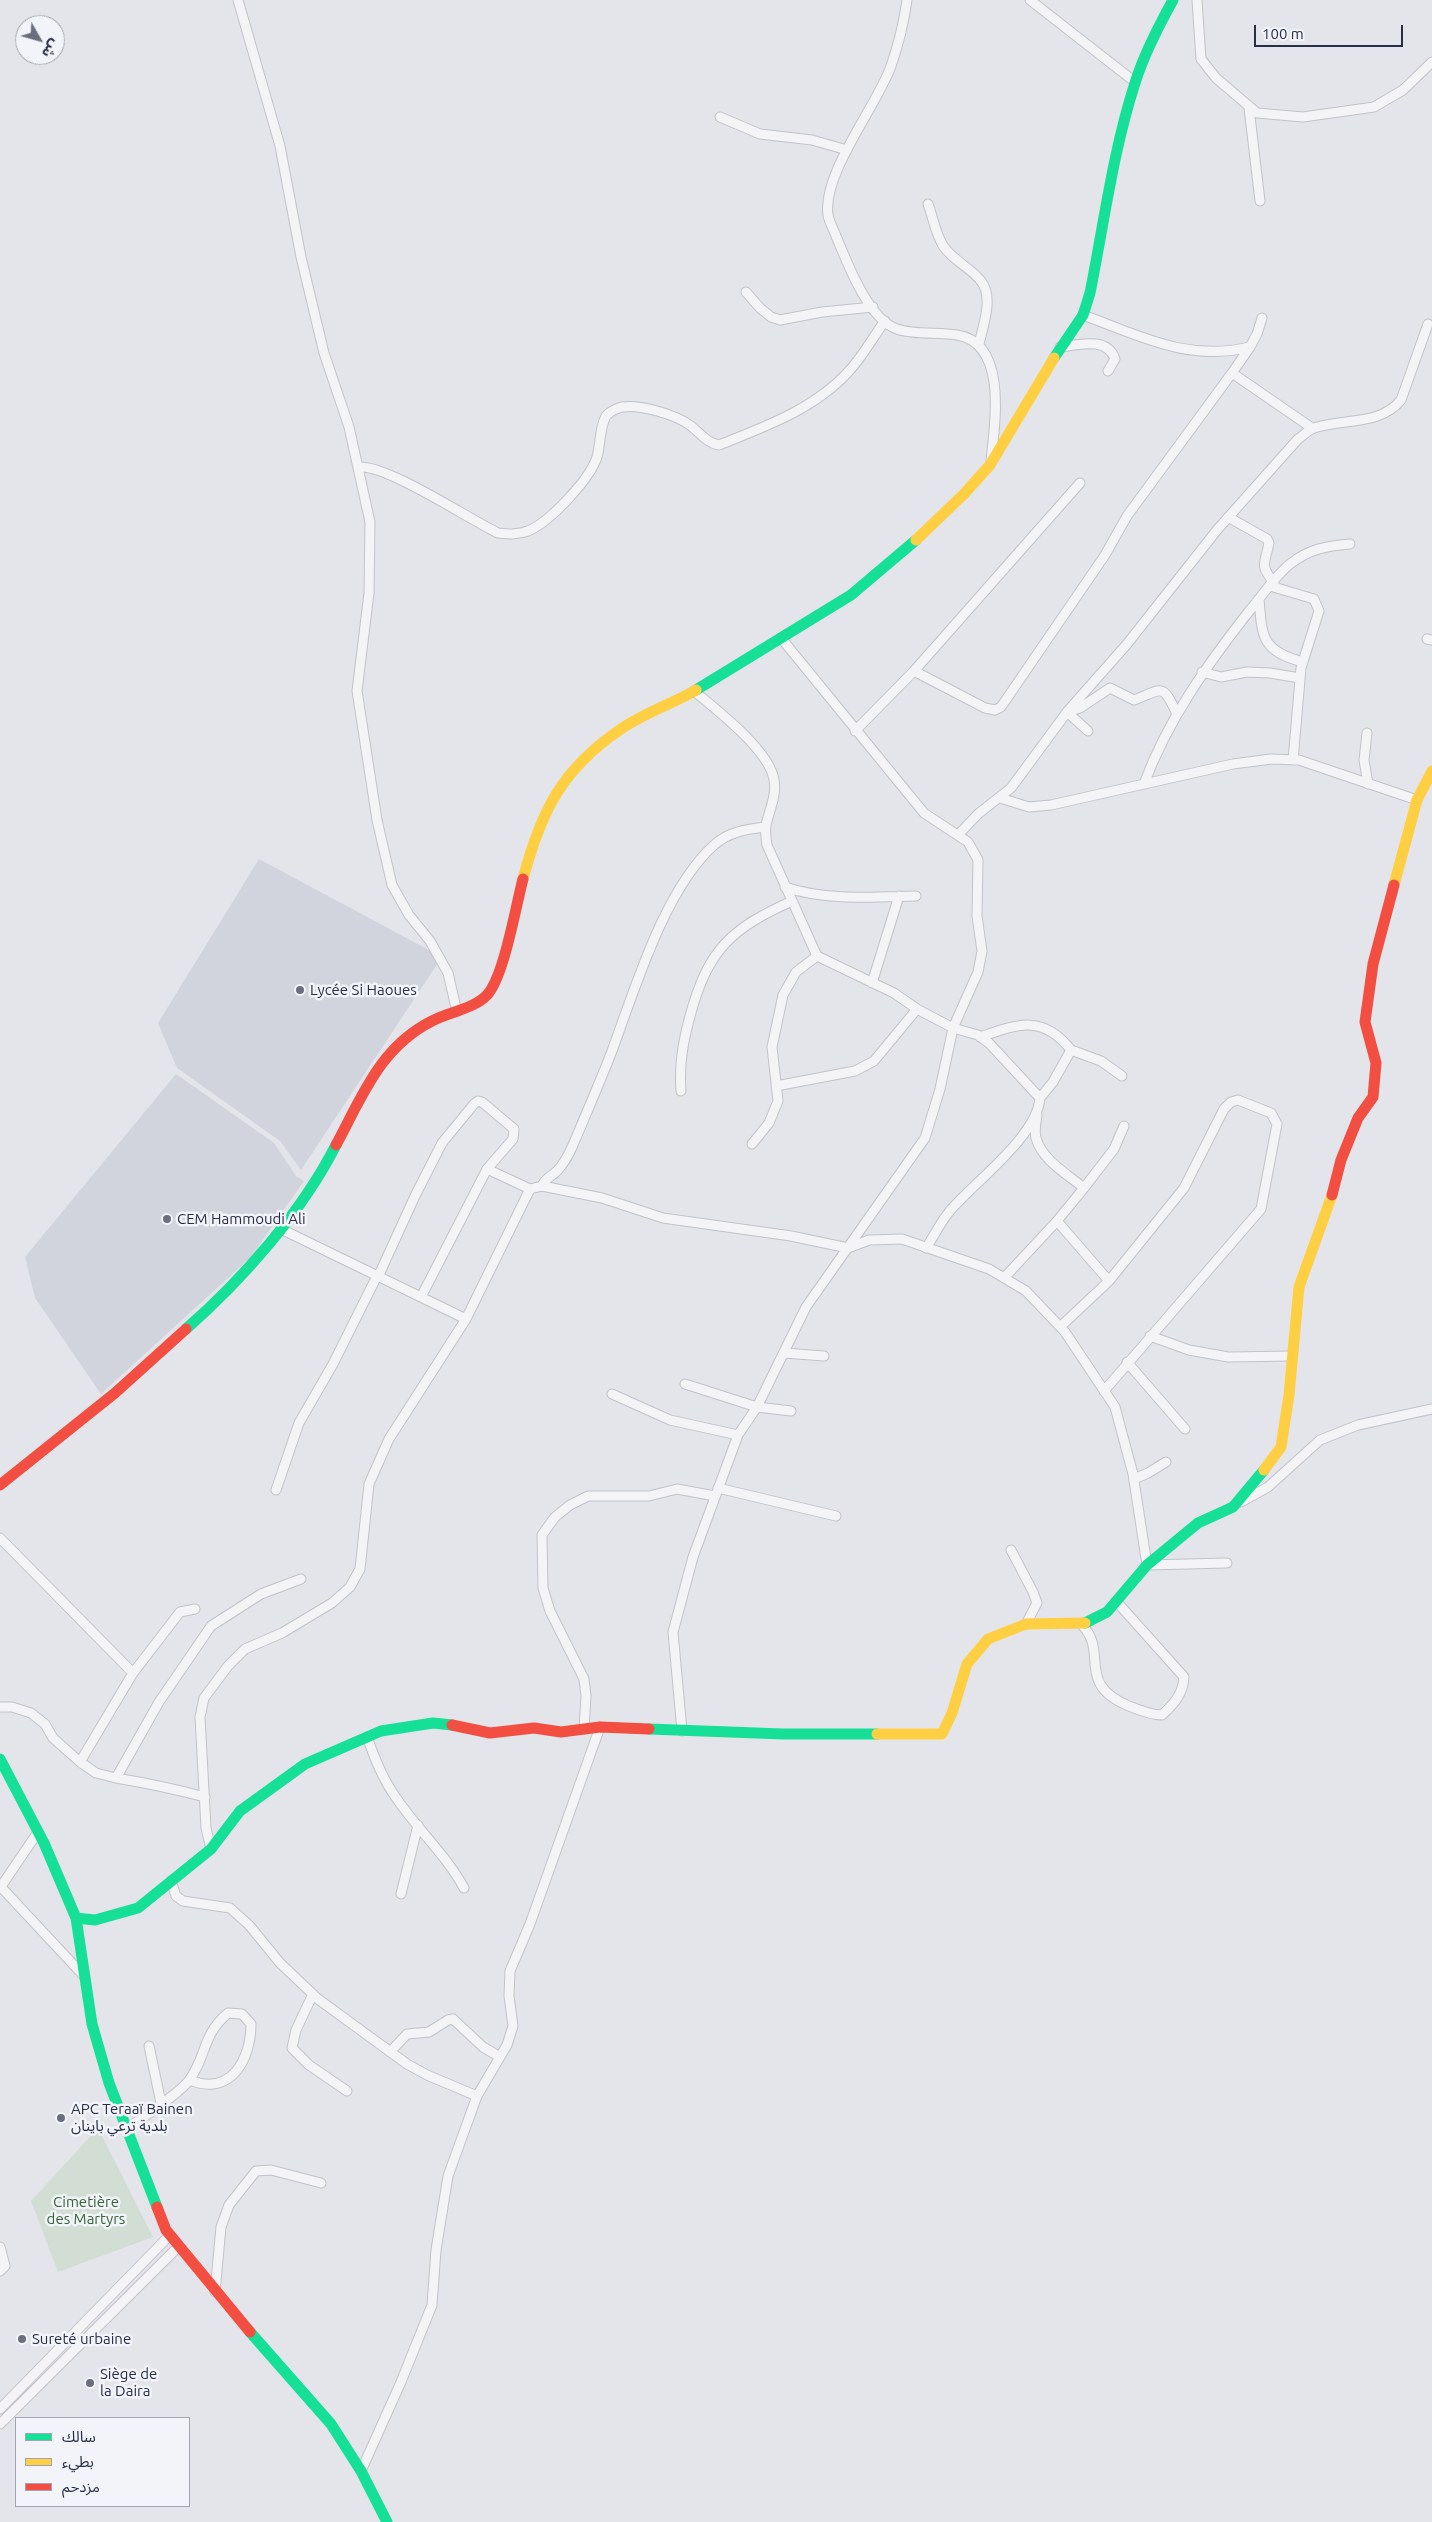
<!DOCTYPE html>
<meta charset="utf-8">
<style>
body{margin:0}
#map{position:relative;width:1432px;height:2522px;overflow:hidden;background:#e4e5ea;font-family:Ubuntu,"Noto Sans Arabic",sans-serif}
canvas{display:block}
.legend{position:absolute;left:15px;top:2417px;width:175px;height:90px;box-sizing:border-box;background:#f2f4f9;border:1px solid #a1a5b1;margin:0;padding:6px 9px;list-style:none;font-size:15px;color:#282e46}
.legend li{display:flex;align-items:center;gap:10px;height:25px}
.legend b{width:25px;border:1px solid #a1a5b1}
.north{position:absolute;left:15px;top:15px;width:50px;height:50px;box-sizing:border-box;background:#f2f4f9;border:1px solid #a1a5b1;border-radius:50%;rotate:128deg;font-size:14px;font-weight:700;line-height:20px;text-align:center;color:#282e46}
.north::after{content:'';display:block;margin:auto;width:18px;height:22px;background:#6a6e7f;clip-path:polygon(50% 0,100% 100%,50% 72%,0 100%)}
.scale{position:absolute;left:1254px;top:25px;width:149px;height:22px;box-sizing:border-box;border:2px solid #282e46;border-top:0;padding-left:6px;font-size:15px;line-height:18px;white-space:nowrap;color:#282e46;-webkit-text-stroke:4px #f2f4f9;paint-order:stroke}
</style>
<div id="map">
<canvas width="1432" height="2522"></canvas>
<ul class="legend">
<li><b style="height:6px;background:#16e098"></b>سالك</li>
<li><b style="height:6px;background:#ffcf43"></b>بطيء</li>
<li><b style="height:6px;background:#f24e42"></b>مزدحم</li>
</ul>
<div class="north">ش</div>
<div class="scale">100 m</div>
</div>
<script>
const c = document.querySelector('canvas').getContext('2d');
c.lineJoin = 'round';
function fill(path, color) {
  c.fillStyle = color;
  c.fill(path, 'evenodd');
}
function strokePath(path, color, width, dash) {
  c.strokeStyle = color;
  c.lineWidth = width;
  c.lineCap = dash ? 'butt' : 'round';
  c.setLineDash(dash || []);
  c.stroke(path);
}
function write(font, color, halo, rows, align = 'center') {
  c.font = font + ' Ubuntu,"Noto Sans Arabic",sans-serif';
  c.lineWidth = 5;
  c.setLineDash([]);
  c.textBaseline = 'middle';
  c.strokeStyle = halo;
  c.fillStyle = color;
  for (const [text, x, y, turn = 0] of rows) {
    c.save();
    c.translate(x, y);
    c.rotate((+turn || 0) * Math.PI / 180);
    c.textAlign = isNaN(turn) ? turn : align;
    if (halo) c.strokeText(text, 0, 0);
    c.fillText(text, 0, 0);
    c.restore();
  }
}
fill(new Path2D(`
 M259,859L442,957L301,1170L280,1141L177,1068L158,1023Z
 M176,1074L274,1143L296,1176L304,1181L251,1257L101,1394L35,1298L25,1257Z`), '#d2d4dd');
fill(new Path2D(`
 M98,2128L153,2237L58,2272L31,2201Z`), '#d2ddd4');
const street = new Path2D(`
 M238,0L280,146L301,257L324,353L349,427L370,522L369,593L357,691L377,820L392,885L409,915L430,941L448,973L457,1012
 M907,0C904,21 898,46 891,66C877,106 822,173 828,215C829,222 834,230 836,236C847,262 868,319 897,329C913,335 939,332 957,335C1008,343 995,424 991,460
 M1030,0L1135,82
 M1197,0L1201,59L1216,78L1257,113L1303,117L1374,107L1403,90L1432,62
 M1249,108L1260,201
 M720,117L760,134L812,140L847,150
 M928,204C933,217 936,236 944,247C954,261 971,268 981,281C994,297 983,326 979,344
 M746,292L760,308L771,317L780,320L822,312L873,307
 M1083,315C1141,336 1187,362 1250,347L1257,334L1262,318
 M1060,347C1078,345 1107,336 1115,359L1108,371
 M1232,373L1250,347
 M358,467C386,464 467,518 498,533C509,534 517,535 528,531C550,522 590,479 597,457C601,443 599,429 606,416C609,412 617,408 622,407C640,404 677,415 691,426C700,433 707,443 719,445C764,427 815,409 849,371C863,356 873,337 885,321
 M1228,517L1267,539L1269,543C1265,564 1259,564 1274,583
 M1270,586L1314,599L1319,611L1301,668L1293,760
 M1259,599C1262,638 1262,651 1303,662
 M1427,639L1432,640
 M914,671L985,708L995,710L1001,707L1105,555L1127,516L1232,373L1312,428
 M1202,672L1221,677L1247,672L1270,673L1300,678
 M694,691C716,709 770,751 774,780C777,795 769,811 766,825C765,832 766,839 767,845L817,956L894,993L917,1009L953,1028L978,1035L989,1043L1040,1098C1037,1137 973,1183 949,1212C940,1223 934,1236 926,1248
 M1067,712L1080,708L1110,688L1134,700C1163,689 1162,682 1177,714
 M1067,712L1088,731
 M855,731L914,671L1080,483
 M1367,733L1364,760L1368,784
 M1144,784C1168,719 1207,665 1250,610C1262,596 1275,576 1290,564C1309,549 1326,546 1350,544
 M1000,798L1029,807L1051,805L1233,764L1271,759L1299,760L1417,800
 M958,835L978,814L1011,788L1067,712L1127,644L1217,530L1298,439C1303,436 1308,430 1314,428C1343,418 1380,426 1401,400L1428,324
 M785,887C826,901 874,897 916,896
 M872,983L899,896
 M980,1037C1018,1024 1043,1014 1071,1050L1053,1082L1040,1098
 M1071,1050L1101,1061L1122,1076
 M776,1086L855,1071L874,1061L917,1009
 M681,1091C679,1064 683,1042 690,1016C708,950 730,929 792,901
 M752,1144L769,1123L778,1101L772,1047L783,995L796,972L817,956
 M542,1186C545,1178 551,1177 557,1171C565,1163 569,1154 573,1145C586,1114 600,1082 612,1051C635,989 664,890 714,845C728,832 747,829 766,827
 M1084,1188L1114,1149L1124,1126
 M530,1189L542,1186L602,1198L663,1218L791,1236L848,1248L869,1240L902,1239L989,1269L1026,1291L1065,1332L1115,1407L1133,1474L1147,1565L1227,1563
 M1057,1221L1109,1281
 M281,1229L466,1319L530,1189L487,1169L513,1139L514,1129L482,1102L478,1101L474,1104L442,1143L415,1196L378,1277
 M1004,1278L1057,1221L1084,1188C1067,1174 1042,1160 1036,1138C1034,1131 1036,1122 1037,1115
 M421,1297L487,1169
 M1060,1327L1109,1281L1184,1188L1224,1109L1231,1102L1238,1100L1271,1113L1277,1124L1261,1209L1104,1391
 M1150,1336L1189,1350L1228,1357L1291,1356
 M784,1353L824,1356
 M1127,1362L1185,1429
 M685,1384L757,1407L791,1411
 M612,1394L670,1420L738,1435
 M1134,1479L1148,1473L1166,1462
 M718,1488L836,1516
 M276,1490L299,1423L333,1364L377,1276
 M1241,1502L1268,1487L1320,1440L1358,1425L1432,1409
 M0,1538L133,1673
 M1011,1550L1033,1592L1037,1603L1026,1624
 M195,1609L180,1612L133,1673L80,1762L96,1773L116,1778L159,1702L211,1626L261,1594L301,1579
 M1082,1625C1109,1652 1075,1684 1129,1706C1139,1710 1150,1715 1162,1715C1174,1704 1183,1694 1184,1677L1116,1601
 M0,1707H12L31,1713L45,1724L53,1738L80,1762
 M584,1729L586,1696L584,1679L550,1611L543,1588L542,1535L555,1517L570,1505L588,1496H649L677,1489L715,1496
 M682,1731L673,1632L693,1557L738,1435L757,1407L806,1307L925,1138L940,1089L953,1028L978,972L982,951L977,916L978,860L968,842L924,813L781,638
 M367,1737C375,1759 383,1780 397,1799C418,1830 446,1855 464,1888
 M116,1778C146,1783 175,1789 205,1797
 M211,1849L206,1828L200,1717L204,1698L228,1666L245,1649L282,1633L332,1603L350,1587L360,1569L369,1484L389,1439L466,1319
 M171,1881L176,1896L183,1901L230,1908L249,1925L280,1963L318,1999L407,2064L427,2075L477,2096
 M0,1886L85,1977
 M0,1888L38,1832
 M401,1894L418,1825
 M313,1994L296,2030L292,2048L309,2065L347,2091
 M149,2046L161,2103
 M390,2052L407,2034L429,2032L448,2020L453,2019L483,2047L500,2057
 M127,2129C140,2119 183,2091 190,2079C207,2055 202,2035 228,2013L242,2014L251,2024C251,2059 231,2097 190,2080
 M0,2247L5,2266L0,2271
 M215,2292L221,2227L229,2205L256,2171L271,2170L321,2183
 M0,2409L170,2235
 M0,2424L178,2247
 M361,2471L401,2382L432,2305L436,2250L448,2176L477,2096L507,2045L513,2026L509,1996L510,1971L530,1924L600,1727`);
strokePath(street, '#c2c3c8', 11);
strokePath(street, '#f4f4f7', 9);
strokePath(new Path2D(`
 M1054,358L1083,315L1090,293C1104,223 1113,151 1135,83C1144,54 1158,27 1173,0
 M696,690L851,595L916,540
 M186,1329C242,1280 302,1212 336,1145
 M1085,1623L1107,1612L1147,1565L1198,1523L1233,1507L1264,1470
 M649,1729L783,1734H877
 M0,1759L44,1843L76,1918L92,2024L109,2083L157,2207
 M76,1918L95,1920L138,1908L211,1849L240,1811L305,1764L381,1731L433,1723L452,1725
 M250,2332L331,2424L361,2471L387,2522`), '#16e098', 11);
strokePath(new Path2D(`
 M916,540L964,494L990,465L1054,358
 M523,879C541,811 562,769 621,729C644,713 672,704 696,690
 M1394,885L1417,800L1432,771
 M1264,1470L1281,1447L1289,1395L1299,1287L1332,1195
 M877,1734H942L952,1713L967,1664L988,1639L1026,1624L1085,1623`), '#ffcf43', 11);
strokePath(new Path2D(`
 M336,1145C362,1097 380,1047 432,1021C448,1012 474,1009 487,995C504,977 516,905 523,879
 M1332,1195L1341,1160L1358,1118L1373,1097L1376,1063L1365,1022L1373,964L1394,885
 M0,1485L115,1393L186,1329
 M452,1725L490,1733L534,1728L561,1732L600,1727L649,1729
 M157,2207L166,2230L250,2332`), '#f24e42', 11);
for (const [x, y, r, color] of [
 [300,990,5,"#6a6e7f"],
 [167,1219,5,"#6a6e7f"],
 [61,2118,5,"#6a6e7f"],
 [22,2339,5,"#6a6e7f"],
 [90,2383,5,"#6a6e7f"]
]) {
  const dot = new Path2D();
  dot.arc(x, y, r, 0, 2 * Math.PI);
  c.fillStyle = color;
  c.fill(dot);
  strokePath(dot, '#f2f4f9', 2);
}
write('15px', '#282e46', '#f2f4f9', [
 ["Lycée Si Haoues",310,990],
 ["CEM Hammoudi Ali",177,1219],
 ["APC Teraaï Bainen",71,2109],
 ["بلدية ترعي باينان",71,2126],
 ["Sureté urbaine",32,2339],
 ["Siège de",100,2374],
 ["la Daira",100,2391]
], 'left');
write('15px', '#346434', '#f2f4f9', [
 ["Cimetière",86,2202],
 ["des Martyrs",86,2219]
]);
</script>
